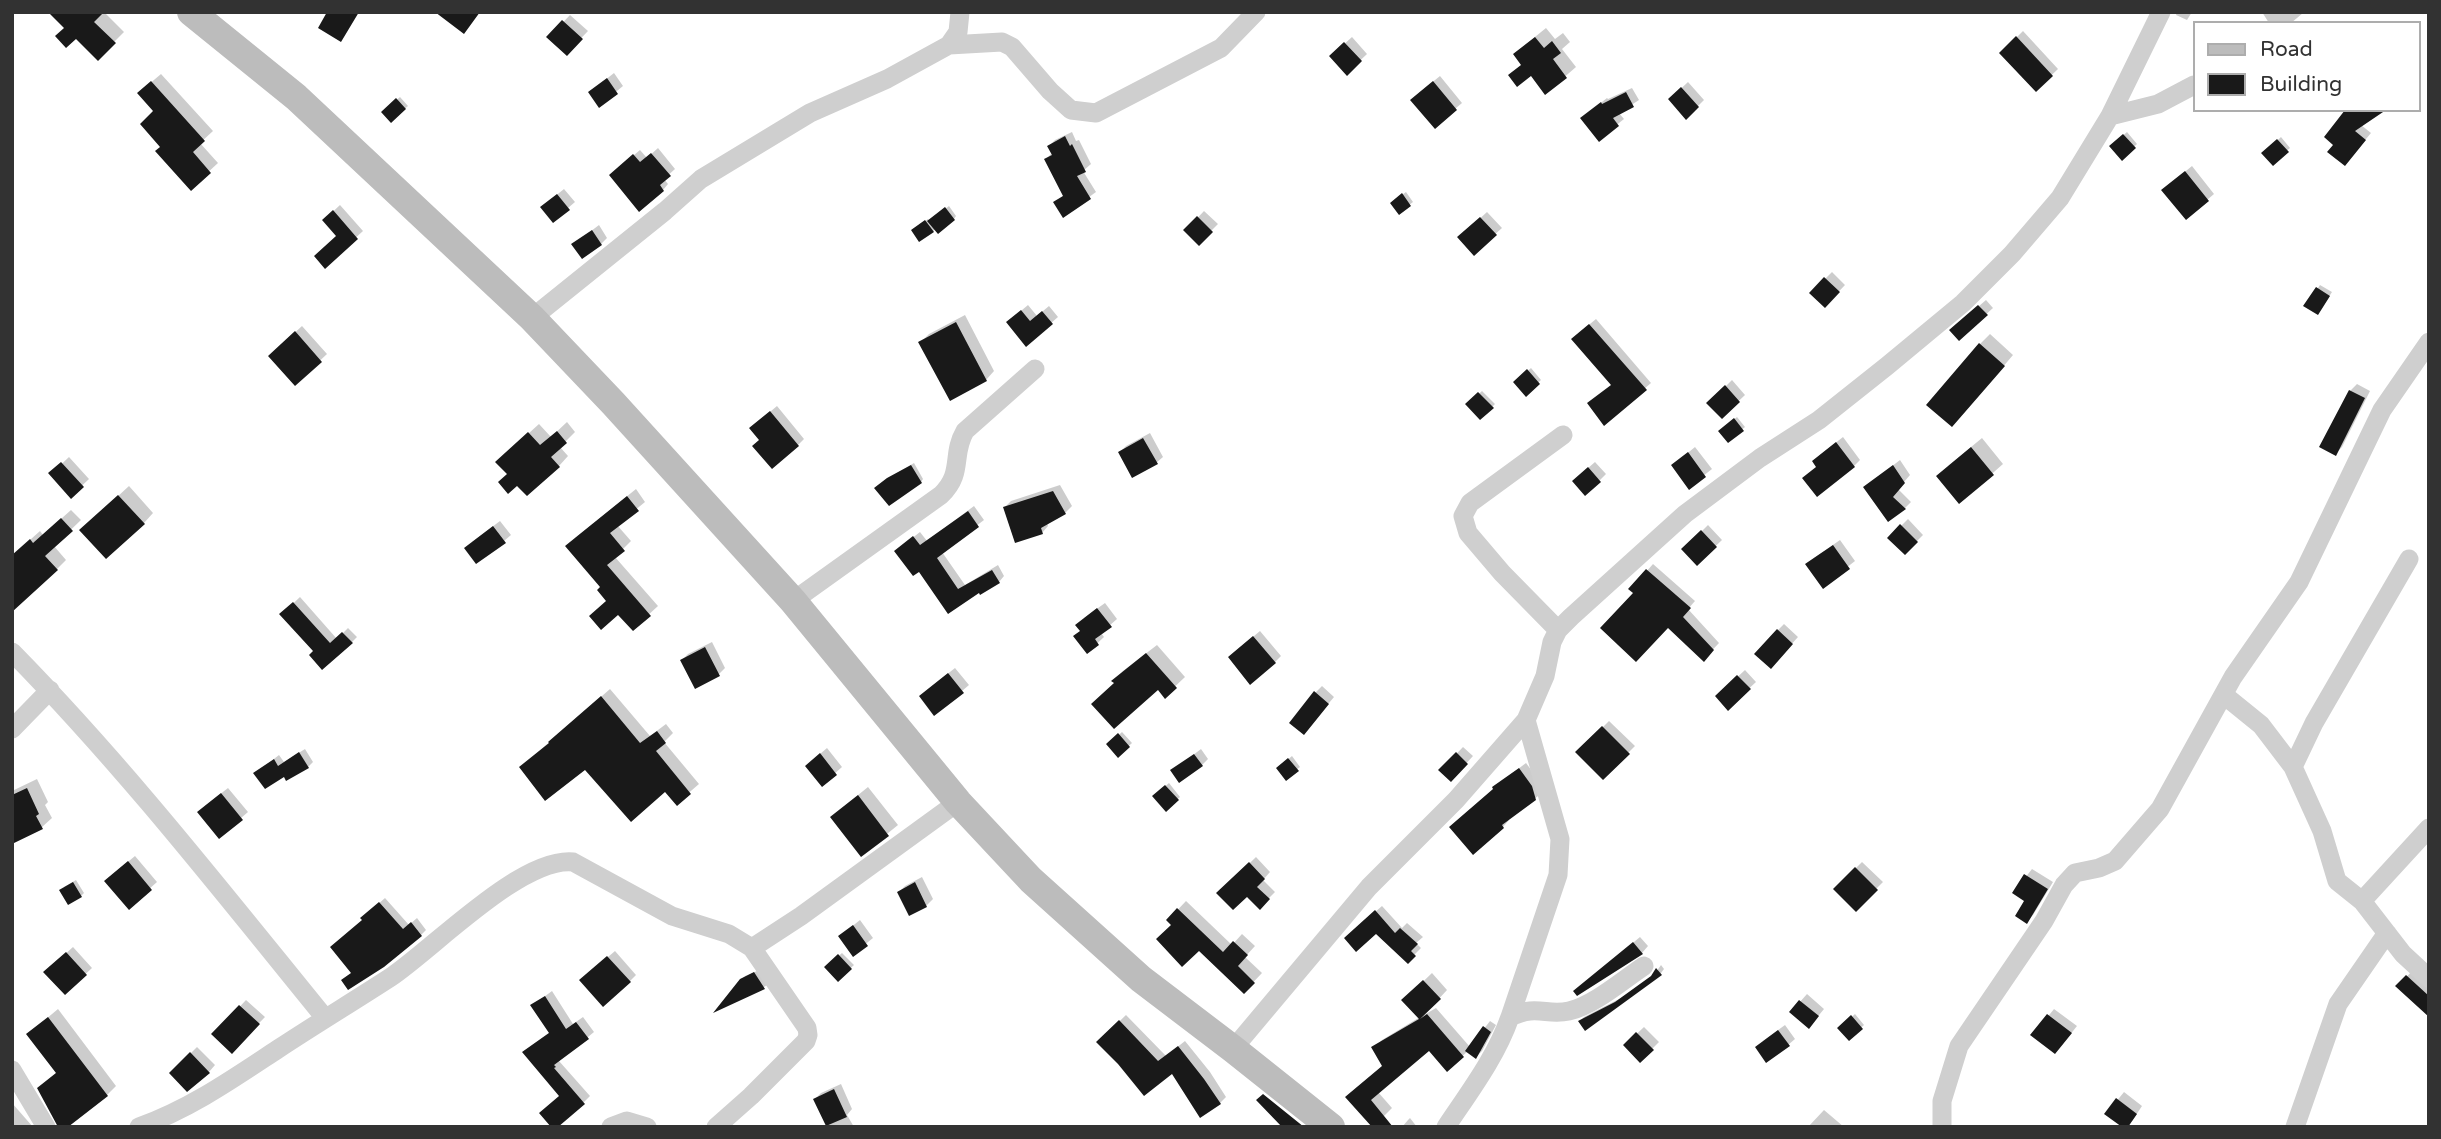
<!DOCTYPE html>
<style>
body{margin:0}
#map{position:relative;width:2441px;height:1139px;overflow:hidden;background:#fff;font-family:"Varela Round",sans-serif}
canvas{display:block}
.frame{position:absolute;inset:0;border:14px solid #323232;pointer-events:none}
.legend{position:absolute;left:2193px;top:21px;width:228px;height:91px;box-sizing:border-box;background:#fff;border:2px solid #adadad;margin:0;padding:9px 12px;list-style:none;font-size:21px;color:#323232}
.legend li{display:flex;align-items:center;gap:14px;height:35px}
.legend b{width:35px;border:2px solid #adadad}
</style>
<div id="map">
<canvas width="2441" height="1139"></canvas>
<div class="frame"></div>
<ul class="legend">
<li><b style="height:9px;background:#bcbcbc"></b>Road</li>
<li><b style="height:19px;background:#191919"></b>Building</li>
</ul>
</div>
<script>
const c = document.querySelector('canvas').getContext('2d');
c.lineJoin = 'round';
function fill(path, color) {
  c.fillStyle = color;
  c.fill(path, 'evenodd');
}
function strokePath(path, color, width, dash) {
  c.strokeStyle = color;
  c.lineWidth = width;
  c.lineCap = dash ? 'butt' : 'round';
  c.setLineDash(dash || []);
  c.stroke(path);
}
fill(new Path2D(`
 M51,12H104L124,32L98,58Z
 M2177,12H2192L2187,20L2176,15Z
 M2262,12H2302L2303,13L2291,23H2269Z
 M570,15L588,31L567,53L549,37Z
 M1546,28L1555,39L1563,33L1570,42L1562,49L1576,67L1546,93L1523,64L1525,45Z
 M2023,31L2058,69L2036,90L2001,53Z
 M1352,37L1367,54L1347,73L1331,56Z
 M614,73L623,86L600,105L590,92Z
 M161,74L213,131L200,143L218,163L191,188L162,146L148,85Z
 M1440,76L1462,103L1435,126L1419,93Z
 M1688,82L1704,100L1687,117L1670,99Z
 M1632,88L1639,100L1619,113L1624,119L1599,139L1588,113L1607,98L1608,99Z
 M400,97L408,106L391,121L383,112Z
 M2361,125L2371,133L2351,157L2336,144Z
 M1072,132L1076,141L1079,140L1091,164L1083,171L1096,192L1063,216L1055,203L1064,195L1046,159L1052,153L1049,146L1055,140Z
 M2127,132L2137,144L2122,158L2111,146Z
 M2281,137L2290,148L2273,163L2264,153Z
 M658,148L675,169L664,179L668,184L663,190L616,170L640,150L647,158Z
 M2192,166L2214,194L2186,218L2170,184Z
 M564,189L575,202L568,208L549,201Z
 M1406,192L1413,202L1400,212L1395,200Z
 M340,205L363,231L325,266L338,236L324,220Z
 M949,206L956,216L954,219L933,231L916,228L928,219L930,221Z
 M1204,211L1218,224L1199,243L1186,230Z
 M1487,212L1502,228L1474,253L1460,237Z
 M599,225L607,238L601,244H574Z
 M1832,272L1845,285L1825,306L1811,293Z
 M2320,285L2332,292L2320,311L2306,306Z
 M1986,300L1993,308L1959,339L1958,324Z
 M1028,305L1037,316L1049,306L1058,317L1027,344L1015,316Z
 M965,315L994,371L986,380L921,342L929,334Z
 M1596,319L1651,383L1605,423L1612,384L1579,333Z
 M302,326L327,354L295,384L276,350Z
 M1990,334L2013,355L1962,415L1980,344Z
 M1531,368L1541,380L1526,394L1515,382Z
 M1732,380L1745,395L1722,417L1709,403Z
 M2357,384L2370,391L2342,447L2336,453L2322,446L2350,391Z
 M1482,391L1495,404L1481,418L1468,404Z
 M777,406L804,439L798,445L761,439L758,422Z
 M1737,417L1745,427L1728,441L1720,431Z
 M567,422L575,432L560,447L568,456L559,466L509,474L508,452L539,424L551,437Z
 M1150,433L1163,457L1156,463L1120,452L1126,446Z
 M1843,437L1860,460L1854,466H1818L1820,455Z
 M1982,438L2003,464L1960,502L1948,466Z
 M1695,447L1712,469L1689,487L1673,465Z
 M69,457L89,479L71,496L51,474Z
 M1900,460L1910,475L1898,489L1911,502L1905,508L1865,487Z
 M1595,462L1606,474L1600,480L1580,475Z
 M914,463L923,479L921,482L892,476Z
 M1060,485L1072,506L1065,513L1047,523L1048,526L1042,533L1005,507L1011,501Z
 M129,486L153,513L144,523L92,520Z
 M636,489L645,502L617,525L631,541L615,557L658,606L633,629L608,600L575,538Z
 M974,506L984,520L942,552L965,585L998,565L1004,576L999,582L979,590L948,612L902,546L920,532L927,541Z
 M71,510L81,520L54,546L66,560L57,569L12,556L40,531L43,535Z
 M1908,519L1923,535L1905,553L1889,538Z
 M500,521L511,535L504,541L472,542Z
 M1708,525L1722,540L1697,564L1684,549Z
 M1840,540L1855,561L1823,586L1814,558Z
 M1653,564L1695,601L1688,609L1719,643L1704,659L1631,589Z
 M300,597L337,639L348,628L357,637L352,642L315,651L282,614Z
 M1105,603L1117,619L1101,633L1104,637L1088,652L1084,618Z
 M1784,624L1798,637L1771,667L1778,630Z
 M1260,631L1281,656L1275,662L1236,651Z
 M712,642L725,668L719,674L682,660L688,654Z
 M1157,645L1185,677L1165,696L1158,688L1115,683L1114,681L1123,671Z
 M955,668L969,685L962,691L927,690Z
 M1745,670L1756,682L1728,708L1717,696Z
 M1322,686L1334,697L1310,726L1315,693Z
 M610,689L650,736L666,724L673,733L664,742L699,784L677,803L666,789L585,767H521Z
 M1609,721L1635,746L1603,778L1578,752Z
 M1122,732L1132,743L1118,756L1108,745Z
 M1463,747L1473,756L1451,780L1441,770Z
 M827,748L842,767L822,785L813,760Z
 M305,749L313,762L308,767L284,774L256,773L279,755L284,762Z
 M1201,749L1208,759L1202,765L1172,771Z
 M1292,756L1300,767L1286,778L1278,768Z
 M1526,763L1538,779L1542,793L1508,819L1509,820L1503,827L1473,852L1494,787Z
 M37,779L48,802L45,805L52,818L42,827L12,842V791Z
 M1169,783L1180,797L1166,809L1154,796Z
 M868,787L898,825L861,855L842,808Z
 M228,788L248,812L219,837L205,806Z
 M135,856L157,882L129,907L112,875Z
 M1256,857L1270,872L1263,880L1275,892L1260,907L1247,895L1219,893Z
 M1862,862L1883,882L1856,909L1835,889Z
 M2032,869L2053,882L2033,915L2027,921L2026,900L2014,892Z
 M922,877L933,899L926,906L899,892L905,886Z
 M76,880L84,893L81,896L64,887Z
 M385,898L409,925L417,918L426,930L421,935L353,972L364,920L368,913Z
 M1186,901L1232,945L1242,934L1255,946L1245,957L1262,973L1244,992L1168,920Z
 M1382,906L1402,928L1407,923L1423,937L1416,943L1421,948L1408,961L1376,931L1352,932Z
 M860,920L873,938L853,954L840,936Z
 M1640,937L1648,946L1642,953L1582,985Z
 M73,947L92,968L65,993L52,966Z
 M615,951L636,975L630,981L588,974Z
 M842,953L854,965L838,980L826,967Z
 M1661,965L1664,969L1661,973L1585,1029L1580,1021L1584,1017L1621,998L1654,975Z
 M2413,970L2429,984V1015L2398,986Z
 M757,971L767,985L764,987L719,1008L745,976Z
 M1432,973L1447,990L1424,1015L1436,1008L1470,1047L1490,1021L1496,1025L1482,1051L1476,1057L1468,1051L1447,1070L1429,1049L1378,1092L1392,1108L1384,1116L1348,1097L1384,1065L1374,1048L1382,1040L1420,1017L1404,1000Z
 M552,991L573,1024L583,1017L594,1032L559,1061L590,1096L584,1102L561,1096L531,1046L550,1032L533,1005Z
 M1807,994L1824,1009L1815,1020L1791,1012Z
 M246,1000L265,1017L232,1051L214,1034Z
 M58,1009L116,1086L107,1095L39,1088L57,1072L28,1034Z
 M2054,1009L2077,1026L2061,1046L2033,1035Z
 M1855,1014L1864,1025L1849,1039L1840,1028Z
 M1126,1015L1166,1056L1185,1041L1210,1072L1226,1097L1220,1103L1173,1071L1119,1063L1098,1042Z
 M1785,1025L1795,1039L1788,1045L1763,1041Z
 M1644,1027L1659,1042L1640,1061L1625,1045Z
 M197,1047L215,1065L209,1072L171,1073Z
 M841,1084L852,1109L847,1115L854,1127H828L815,1099L821,1093Z
 M2124,1092L2142,1106L2132,1121L2107,1113Z
 M12,1103L33,1127H12Z
 M1824,1110L1844,1127H1808Z
 M1410,1118L1417,1127H1402L1408,1120Z`), '#0003');
fill(new Path2D(`
 M48,12H104L94,22L116,43L98,61L76,39L66,48L55,36L64,28Z
 M327,12H359L341,42L318,28Z
 M435,12H480L464,34Z
 M562,20L583,39L567,56L546,37Z
 M2016,36L2053,76L2036,92L1999,53Z
 M1535,37L1544,48L1552,41L1561,53L1553,59L1567,78L1545,95L1531,76L1517,87L1508,75L1521,65L1513,54Z
 M1344,42L1362,61L1347,76L1329,56Z
 M607,78L618,94L599,108L588,92Z
 M151,81L205,141L193,152L211,173L191,191L155,151L160,147L140,124L153,111L137,93Z
 M1433,81L1457,110L1435,129L1410,100Z
 M1681,87L1699,107L1686,120L1668,99Z
 M1626,92L1634,107L1613,118L1619,126L1599,142L1580,118L1601,102L1602,104Z
 M396,98L406,109L391,123L381,112Z
 M2345,110H2386L2355,131L2366,140L2345,166L2327,152L2333,145L2324,137Z
 M2123,134L2136,148L2122,161L2109,146Z
 M1065,136L1070,146L1072,144L1086,172L1077,176L1091,199L1063,218L1053,202L1063,196L1044,159L1052,155L1047,146Z
 M2277,139L2289,152L2273,166L2261,153Z
 M651,153L671,176L660,185L664,191L639,212L609,175L633,154L640,162Z
 M2185,171L2209,201L2186,220L2161,190Z
 M1402,193L1411,206L1399,215L1390,203Z
 M557,194L570,210L553,223L540,207Z
 M945,207L955,220L938,234L927,221Z
 M333,210L358,239L325,269L314,256L336,236L322,220Z
 M1197,216L1213,232L1199,246L1183,230Z
 M1480,217L1497,235L1474,256L1457,237Z
 M925,220L934,232L919,242L911,230Z
 M592,230L602,245L582,259L571,244Z
 M1824,277L1840,292L1825,308L1809,293Z
 M2316,287L2330,296L2318,315L2303,306Z
 M1978,305L1988,315L1959,341L1949,330Z
 M1021,310L1030,321L1042,311L1053,324L1026,347L1006,322Z
 M956,322L987,381L950,401L918,342Z
 M1589,324L1647,390L1604,426L1587,403L1611,385L1571,339Z
 M295,331L322,362L295,386L268,356Z
 M1979,343L2005,366L1952,427L1926,405Z
 M1527,369L1540,384L1526,397L1513,382Z
 M1725,385L1740,402L1722,419L1706,403Z
 M2349,390L2365,398L2336,456L2319,447Z
 M1478,392L1494,408L1480,420L1465,404Z
 M770,411L799,446L772,469L752,446L759,440L749,428Z
 M1734,418L1744,431L1728,443L1718,431Z
 M557,431L567,443L551,457L560,467L527,496L517,486L508,494L498,482L507,474L495,462L528,432L540,445Z
 M1143,438L1158,464L1132,478L1118,452Z
 M1836,442L1855,467L1817,497L1802,478L1816,467L1812,461Z
 M1971,447L1994,475L1959,504L1936,476Z
 M1688,452L1706,477L1689,490L1671,465Z
 M61,462L84,487L71,499L48,473Z
 M911,465L922,483L889,506L874,488L887,478Z
 M1893,465L1905,483L1893,497L1906,509L1888,522L1863,487Z
 M1588,467L1601,482L1585,496L1572,481Z
 M1053,491L1066,514L1041,528L1043,534L1015,543L1003,507Z
 M118,495L145,524L106,559L79,530Z
 M627,496L639,511L610,533L625,551L607,565L651,616L633,631L618,615L601,630L589,616L606,601L597,590L600,587L565,546Z
 M968,511L979,527L937,558L958,589L992,570L1000,583L980,595L979,593L948,614L919,572L913,576L894,551L913,536L920,545Z
 M61,518L73,531L45,556L58,570L12,612V555L30,539L33,543Z
 M1900,524L1918,542L1905,555L1887,538Z
 M493,526L506,543L476,564L464,548Z
 M1701,530L1717,547L1697,566L1681,549Z
 M1833,545L1850,569L1823,589L1805,564Z
 M1646,569L1691,608L1683,617L1714,650L1704,662L1668,628L1636,662L1600,628L1633,593L1628,589Z
 M293,602L330,643L342,632L353,643L322,670L309,655L313,651L279,614Z
 M1097,608L1112,627L1095,639L1099,645L1087,654L1073,636L1080,631L1075,625Z
 M1777,629L1793,644L1771,669L1754,654Z
 M1253,636L1276,663L1250,685L1228,657Z
 M705,647L720,676L695,689L680,660Z
 M1146,653L1177,688L1165,699L1158,690L1114,729L1091,704L1114,683L1111,681Z
 M948,673L964,693L934,716L919,696Z
 M1737,675L1751,689L1728,711L1715,696Z
 M1314,691L1329,704L1304,735L1289,723Z
 M601,696L640,743L657,731L666,743L656,751L691,794L677,806L665,792L631,822L585,770L545,801L519,767L549,743L548,742Z
 M1602,726L1630,754L1603,780L1575,752Z
 M1118,733L1130,747L1118,758L1106,744Z
 M299,752L309,768L286,781L284,777L265,789L253,773L274,759L278,766Z
 M1456,752L1468,764L1451,782L1438,770Z
 M820,753L837,775L822,787L805,766Z
 M1194,754L1203,766L1179,783L1170,770Z
 M1288,758L1299,771L1286,781L1276,768Z
 M1519,768L1532,786L1536,800L1502,825L1504,828L1473,855L1449,827L1493,789L1492,787Z
 M1165,785L1179,800L1166,812L1152,796Z
 M27,788L39,814L36,816L43,829L12,844V795Z
 M221,793L243,820L219,839L197,812Z
 M858,795L889,836L861,857L830,817Z
 M128,861L152,890L129,910L104,881Z
 M1249,862L1265,879L1257,887L1270,899L1260,910L1247,897L1233,910L1216,893Z
 M1855,867L1878,890L1856,912L1833,889Z
 M2024,874L2048,889L2027,924L2015,916L2024,901L2012,893Z
 M73,882L82,897L68,905L59,890Z
 M915,882L927,907L909,916L897,892Z
 M379,902L403,929L411,922L422,936L384,967L348,990L341,980L351,973L330,947L362,920L360,918Z
 M1177,908L1223,952L1233,941L1248,955L1238,966L1255,983L1244,994L1199,951L1182,967L1156,939L1171,925L1166,920Z
 M1375,910L1395,933L1400,928L1418,944L1411,951L1416,956L1408,964L1376,934L1356,952L1344,938Z
 M853,925L868,946L853,957L838,936Z
 M1633,942L1643,954L1577,996L1573,991Z
 M66,952L87,975L65,995L43,972Z
 M838,954L852,969L838,982L824,967Z
 M607,956L631,982L603,1007L579,980Z
 M1656,968L1662,975L1585,1031L1578,1021L1615,1002L1651,976Z
 M754,972L765,989L713,1013L740,979Z
 M2406,975L2429,996V1017L2395,986Z
 M1423,980L1441,999L1420,1019L1427,1014L1464,1057L1447,1072L1429,1051L1371,1100L1393,1127H1372L1345,1097L1382,1066L1371,1047L1419,1019L1401,1000Z
 M545,996L566,1029L576,1022L589,1039L554,1065L556,1067L554,1068L585,1104L558,1127H551L539,1113L559,1096L522,1052L549,1033L530,1005Z
 M1799,1000L1819,1016L1809,1029L1789,1012Z
 M239,1005L260,1024L232,1054L211,1034Z
 M2047,1014L2072,1033L2055,1054L2030,1035Z
 M1851,1015L1863,1029L1849,1041L1837,1028Z
 M48,1017L108,1096L68,1127H58L37,1088L56,1073L26,1034Z
 M1119,1020L1158,1061L1178,1046L1204,1079L1221,1104L1200,1118L1172,1074L1144,1096L1118,1064L1096,1042Z
 M1483,1026L1491,1032L1476,1059L1465,1051Z
 M1778,1030L1790,1046L1766,1063L1755,1047Z
 M1636,1032L1654,1050L1640,1063L1623,1045Z
 M190,1052L210,1073L187,1092L169,1073Z
 M834,1089L847,1117L826,1126L813,1099Z
 M1263,1094L1304,1127H1282L1256,1100Z
 M2116,1098L2137,1114L2128,1127H2122L2104,1114Z`), '#191919');
strokePath(new Path2D(`
 M949,45L1002,42L1012,47L1050,91L1071,110L1096,113L1221,48L1256,12
 M2110,116L2158,104L2194,85
 M532,318L665,211L701,179L810,113L887,79L949,45L958,32L960,12
 M793,601L941,495C964,473 951,455 965,431L1035,369
 M1558,630L1502,573L1468,533L1463,516L1470,503L1563,435
 M12,652C125,767 224,894 325,1018
 M2224,695L2261,725L2293,767L2322,831L2337,881L2362,901L2403,954L2429,978
 M12,729L50,690
 M2293,767L2314,723L2409,559
 M2362,901L2429,828
 M1510,1017L1558,875L1560,839L1526,720
 M1233,1049L1369,887L1456,800L1526,720L1545,676L1552,642L1558,630L1571,617L1685,514L1760,458L1819,420L1887,366L1963,303L2012,254L2060,198L2110,116L2161,12
 M12,1070L46,1127
 M139,1127C190,1109 234,1078 278,1049C316,1024 354,1001 391,977C434,948 521,857 573,862L672,916L729,934L752,948L801,916L958,802
 M611,1127L627,1121L647,1127
 M716,1127L751,1096L806,1041L808,1035L807,1028L752,948
 M1446,1127C1470,1091 1496,1057 1510,1017C1537,1004 1546,1016 1569,1011C1593,1006 1623,980 1644,966
 M1942,1127V1101L1959,1046L2044,921L2064,885L2075,873L2099,868L2115,861L2160,809L2233,677L2299,582L2382,410L2429,342
 M2295,1127L2338,1004L2387,933`), '#cfcfcf', 19);
strokePath(new Path2D(`
 M191,12L296,97L532,318L613,403L793,601L958,802L1031,880L1141,979L1233,1049L1331,1127`), '#bcbcbc', 28);
</script>
